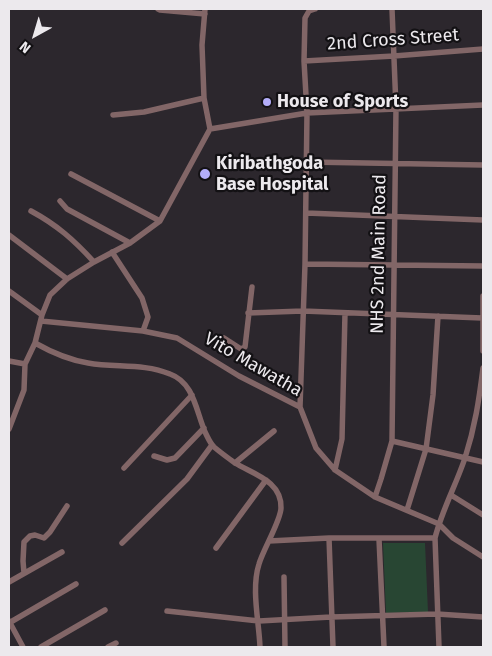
<!DOCTYPE html>
<style>
body{margin:0}
#map{position:relative;width:492px;height:656px;overflow:hidden;background:#2c272d;font-family:"Fira Sans",sans-serif}
canvas{display:block}
.frame{position:absolute;inset:0;border:10px solid #ece9ed;pointer-events:none}
.north{position:absolute;left:10px;top:10px;width:50px;height:50px;-webkit-text-stroke:4px #131114;paint-order:stroke;rotate:219deg;font-size:14px;font-weight:700;line-height:20px;text-align:center;color:#ece9ed}
.north::after{content:'';display:block;margin:auto;width:18px;height:22px;background:#ece9ed;clip-path:polygon(50% 0,100% 100%,50% 72%,0 100%)}
</style>
<div id="map">
<canvas width="492" height="656"></canvas>
<div class="frame"></div>
<div class="north">N</div>
</div>
<script>
const c = document.querySelector('canvas').getContext('2d');
c.lineJoin = 'round';
function fill(path, color) {
  c.fillStyle = color;
  c.fill(path, 'evenodd');
}
function strokePath(path, color, width, dash) {
  c.strokeStyle = color;
  c.lineWidth = width;
  c.lineCap = dash ? 'butt' : 'round';
  c.setLineDash(dash || []);
  c.stroke(path);
}
function write(font, color, halo, rows, align = 'center') {
  c.font = font + ' "Fira Sans",sans-serif';
  c.lineWidth = 4.5;
  c.setLineDash([]);
  c.textBaseline = 'middle';
  c.strokeStyle = halo;
  c.fillStyle = color;
  for (const [text, x, y, turn = 0] of rows) {
    c.save();
    c.translate(x, y);
    c.rotate((+turn || 0) * Math.PI / 180);
    c.textAlign = isNaN(turn) ? turn : align;
    if (halo) c.strokeText(text, 0, 0);
    c.fillText(text, 0, 0);
    c.restore();
  }
}
fill(new Path2D(`
 M383,543H425L428,612L386,613Z`), '#284633');
strokePath(new Path2D(`
 M158,9L160,10L205,14
 M304,61L394,56L483,49
 M113,115L144,112L204,98
 M210,129L307,113L304,61L305,18L309,11L315,9
 M307,162L483,165
 M71,174L160,221
 M60,201L67,209L130,243
 M31,211C57,225 74,240 94,262
 M306,213L483,220
 M9,235L67,279
 M112,252L142,298L148,317L143,331
 M305,264L483,266
 M9,291L42,315
 M483,296V351
 M248,313L303,311L482,318
 M41,321L143,331L177,338L239,376L300,407L316,448L335,470L375,497L439,524L453,538L483,557
 M224,338L241,349L245,347L252,287
 M35,343C51,352 69,360 88,363C116,368 143,363 170,374C195,383 196,413 206,434C208,438 210,443 214,447C220,452 228,458 235,463C253,474 282,481 281,508C281,520 263,550 259,564C251,589 259,621 260,647
 M9,361L25,364
 M300,407L305,264L307,113L483,105
 M9,429L24,390L25,364L35,343L42,315L50,295L67,279L94,262L130,243L160,221L210,129L204,98L202,45L205,9
 M392,441L483,462
 M154,456L167,460L175,458L204,428
 M235,463L274,431
 M124,468L192,395
 M335,470L342,439L345,313
 M451,495L483,515
 M375,497L381,479L392,441L396,108L392,9
 M407,510L426,449L433,395L438,316
 M379,539L384,647
 M269,541L329,538
 M122,543L187,479L212,445
 M216,548L266,480
 M24,573L23,561L24,542L30,536L35,535L44,538L50,532L67,506
 M284,577L285,647
 M9,582L62,552
 M167,611L259,621L331,617L437,614L483,617
 M9,621L23,647
 M9,623L76,584
 M41,647L105,610
 M108,647L116,643
 M333,647L329,538H435
 M439,647L435,538C442,510 456,485 465,458C475,427 479,400 483,368`), '#826667', 5.5);
for (const [x, y, r, color] of [
 [267,102,5,"#b3adf9"],
 [205,174,6,"#b3adf9"]
]) {
  const dot = new Path2D();
  dot.arc(x, y, r, 0, 2 * Math.PI);
  c.fillStyle = color;
  c.fill(dot);
  strokePath(dot, '#131114', 2);
}
write('18px', '#ece9ed', '#131114', [
 ["2nd Cross Street",393,40,-4],
 ["NHS 2nd Main Road",379,254,-89],
 ["Vito Mawatha",253,365,30]
]);
write('bold 18px', '#ece9ed', '#131114', [
 ["House of Sports",277,102],
 ["Kiribathgoda",216,164],
 ["Base Hospital",216,185]
], 'left');
</script>
